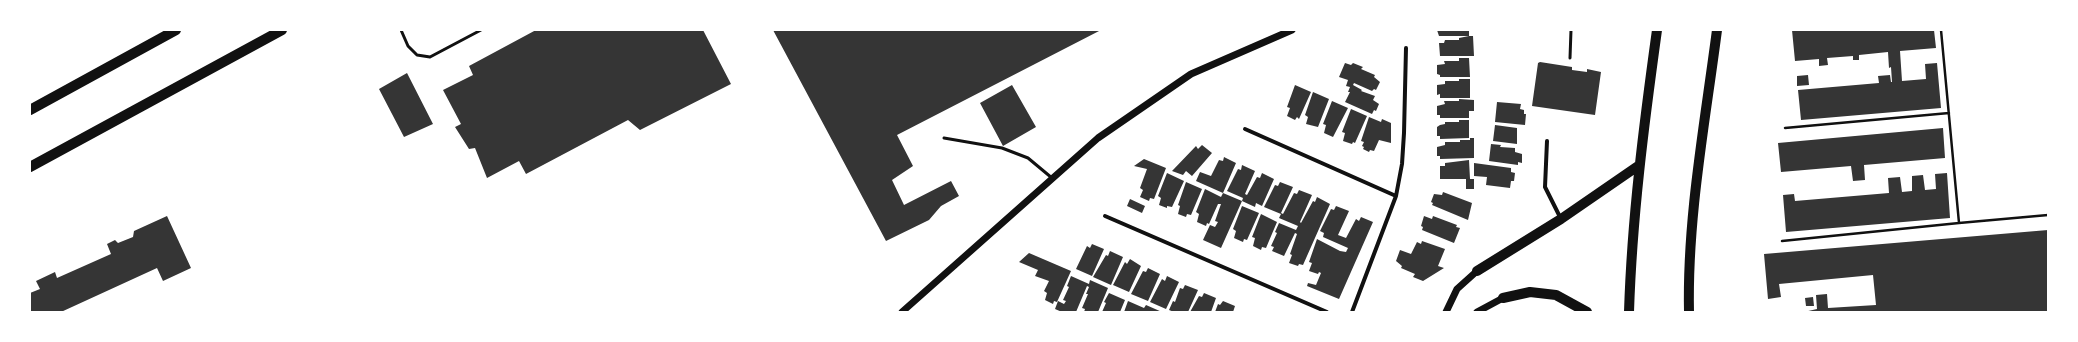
<!DOCTYPE html>
<style>
body{margin:0}
#map{position:relative;width:2078px;height:342px;overflow:hidden;background:#fff;font-family:"Varela Round",sans-serif}
canvas{display:block}
.frame{position:absolute;inset:0;border:31px solid #fff;pointer-events:none}
</style>
<div id="map">
<canvas width="2078" height="342"></canvas>
<div class="frame"></div>
</div>
<script>
const c = document.querySelector('canvas').getContext('2d');
c.lineJoin = 'round';
function fill(path, color) {
  c.fillStyle = color;
  c.fill(path, 'evenodd');
}
function strokePath(path, color, width, dash) {
  c.strokeStyle = color;
  c.lineWidth = width;
  c.lineCap = dash ? 'butt' : 'round';
  c.setLineDash(dash || []);
  c.stroke(path);
}
fill(new Path2D(`
 M536,30H703L731,84L640,130L628,120L526,174L519,161L487,178L475,148L469,149L455,127L461,124L443,90L473,75L469,66Z
 M773,30H1101L897,135L913,166L892,180L904,205L951,181L959,196L941,206L929,220L886,241Z
 M1437,30H1469V36H1439Z
 M1792,30H1934L1936,48L1900,51L1902,81L1926,79L1925,64L1937,63L1941,108L1801,120L1798,90L1879,83L1878,76L1890,75L1891,82H1892L1891,67L1889,68L1888,52L1859,55V60H1853V56L1827,58L1828,65L1819,66V59L1795,61Z
 M1469,36H1473L1474,56H1440L1439,43H1444L1445,40H1459V38Z
 M1459,58H1469L1470,77H1440V75L1437,74V65L1445,64L1444,61H1459Z
 M1540,62L1572,67V70L1587,72V69L1601,72L1595,115L1532,106L1538,63Z
 M1345,63L1351,65L1353,63L1363,67L1361,69L1375,75L1374,77L1380,82L1376,90L1374,89L1372,91L1354,83L1353,85L1362,90L1361,91L1375,96L1373,100L1379,104L1376,111L1374,110L1372,114L1345,102L1350,92H1348L1350,87L1346,86L1348,80L1339,77Z
 M407,73L433,124L404,137L379,89Z
 M1808,75L1809,85L1797,86V76Z
 M1459,79H1470V98H1440V94L1437,95V85L1445,84V81H1459Z
 M1012,85L1036,127L1003,146L980,103Z
 M1295,85L1311,92L1299,119L1297,117L1295,120L1287,116L1290,108L1287,107Z
 M1313,92L1329,99L1318,127L1306,124L1308,117L1305,115Z
 M1459,99L1474,100V111H1469V118H1440V115H1437V106L1445,104L1444,101H1459Z
 M1332,101L1348,108L1333,137L1324,133L1326,125L1323,124Z
 M1497,102L1521,104L1520,109L1524,110V114H1526L1525,125L1495,122Z
 M1351,109L1367,116L1355,143L1353,142L1352,144L1343,141L1345,133L1342,132Z
 M1369,117L1381,122L1382,119L1391,123V143L1379,140L1374,151L1370,150L1369,152L1363,149L1364,147L1362,146L1364,142L1361,141Z
 M1459,120H1469V138L1440,139V136H1437V127L1440,125L1445,124V122H1459Z
 M1495,125L1517,128V144L1493,141Z
 M1943,128L1945,158L1864,165L1865,180L1853,181L1851,166L1781,172L1778,143Z
 M1470,138H1474V158L1440,159V156H1437V147L1445,145V142H1460V140H1470Z
 M1491,144L1501,145L1500,147L1515,148V152L1522,154V163L1518,162V165L1489,161Z
 M1202,145L1212,153L1192,176L1186,171L1183,175L1172,171L1196,146L1198,149Z
 M1224,157L1236,163L1223,193L1196,181L1200,172L1211,176L1219,160L1223,161Z
 M1144,159L1166,168L1154,199L1150,198L1149,201L1140,197L1143,190L1140,188L1147,169L1134,166Z
 M1469,160L1470,179H1474V189H1466V179H1440V166H1445V163Z
 M1474,163L1511,168V172L1515,173L1514,181H1511L1510,188L1486,185L1487,177L1474,176Z
 M1242,165L1255,171L1245,194L1247,195L1257,177L1260,178L1262,173L1274,179L1262,206L1256,203L1255,207L1242,201L1243,198L1227,191L1238,169L1241,170Z
 M1167,173L1184,181L1172,207L1167,206V208L1159,205L1161,198L1158,196Z
 M1947,173L1950,218L1786,232L1783,195L1794,194L1795,201L1889,193L1888,178L1900,177L1902,192L1912,191V176L1923,175L1925,190L1936,189L1935,174Z
 M1186,182L1202,189L1191,215L1187,214L1186,217L1178,214L1180,206L1178,205Z
 M1280,182L1293,187L1281,213L1283,214L1294,193L1297,194L1299,190L1312,195L1300,222L1301,223L1313,201L1315,202L1317,197L1330,204L1303,265L1299,264L1298,266L1289,263L1292,255L1290,254L1297,234L1295,233L1284,256L1272,251L1274,247L1271,246L1277,233L1275,232L1279,223L1296,230L1298,226L1279,218L1281,214L1264,207L1275,185L1278,186Z
 M1205,189L1221,197L1223,193L1242,201L1221,248L1203,240L1210,225L1215,227L1218,222L1215,221L1221,204H1218L1209,224L1207,223L1206,226L1197,222L1199,214L1196,212Z
 M1443,192L1472,203L1468,220L1432,205L1433,203L1431,202L1434,194L1442,195Z
 M1130,199L1145,206L1142,213L1127,206Z
 M1242,206L1259,213L1247,240L1244,239L1243,242L1234,238L1236,231L1233,229Z
 M1336,206L1349,211L1338,235L1346,238L1356,219L1359,221L1361,217L1373,222L1339,299L1307,286L1308,283L1316,285L1321,273L1319,272L1318,274L1309,271L1312,263L1309,262L1317,239L1340,251L1346,252L1348,248L1323,237L1324,233L1320,231L1331,209L1334,210Z
 M1261,214L1277,222L1266,248L1262,247L1261,250L1253,246L1255,238L1252,237Z
 M167,216L191,268L163,281L157,268L61,312H30V293L40,289L36,281L55,272L57,278L111,254L107,244L115,240L118,243L133,237L134,231Z
 M1424,216L1432,219L1433,216L1457,225L1456,227L1460,228L1454,243L1422,230L1423,227L1421,226Z
 M2048,230V312H1804L1817,309L1816,295L1827,294L1828,308L1876,305L1873,275L1779,284L1781,297L1768,299L1764,254Z
 M1422,241L1445,249L1438,266L1444,268L1423,281L1413,277L1415,274L1401,268L1402,266L1396,261L1400,250L1411,254L1417,242L1421,244Z
 M1092,244L1104,249L1092,276L1076,269L1087,246L1090,248Z
 M1110,251L1123,257L1111,285L1093,277L1106,255L1108,256Z
 M1029,253L1071,271L1057,302L1054,301L1053,304L1045,300L1047,293L1044,291L1049,281L1035,276L1038,270L1019,262Z
 M1130,259L1141,266L1129,292L1113,285L1125,262L1127,264Z
 M1148,268L1160,274L1148,301L1131,294L1143,271L1146,272Z
 M1071,276L1089,284L1090,280L1108,288L1098,312H1084L1085,309L1082,308L1088,294H1086L1089,287L1087,286L1076,312H1062L1055,309L1058,301L1064,304L1066,301L1063,300L1069,287L1067,286Z
 M1167,276L1179,282L1166,309L1150,302L1162,279L1165,281Z
 M1185,285L1198,290L1188,312H1174L1169,310L1173,301L1175,302L1180,288L1183,289Z
 M1109,293L1125,300L1120,312H1102L1106,303L1104,302Z
 M1204,293L1216,298L1211,312H1190L1199,296L1202,297Z
 M1813,297L1814,306H1806L1805,298Z
 M1128,301L1144,308L1146,305L1162,312H1124Z
 M1223,301L1235,306L1233,312H1215L1218,304L1220,305Z`), '#353535');
strokePath(new Path2D(`
 M1941,30L1959,223L2048,215
 M1785,128L1949,113
 M1782,241L1959,223`), '#111', 2.5);
strokePath(new Path2D(`
 M401,30L408,46L417,55L430,57L481,30
 M1570,58L1571,30
 M944,138L1002,148L1028,158L1052,178`), '#111', 3);
strokePath(new Path2D(`
 M1245,129L1396,196
 M1547,141L1545,187L1561,219
 M1105,216L1327,312
 M1352,312L1396,196L1402,164L1404,133L1406,48`), '#111', 4);
strokePath(new Path2D(`
 M902,312L1098,138L1191,74L1292,30
 M1446,312L1457,289L1477,271
 M1477,312L1503,298`), '#111', 7);
strokePath(new Path2D(`
 M30,110L176,30
 M30,167L282,30
 M1477,271L1561,219L1638,166
 M1503,298L1530,292L1556,295L1587,312
 M1629,312C1632,217 1644,124 1657,30
 M1689,312C1687,218 1705,123 1717,30`), '#111', 10);
</script>
